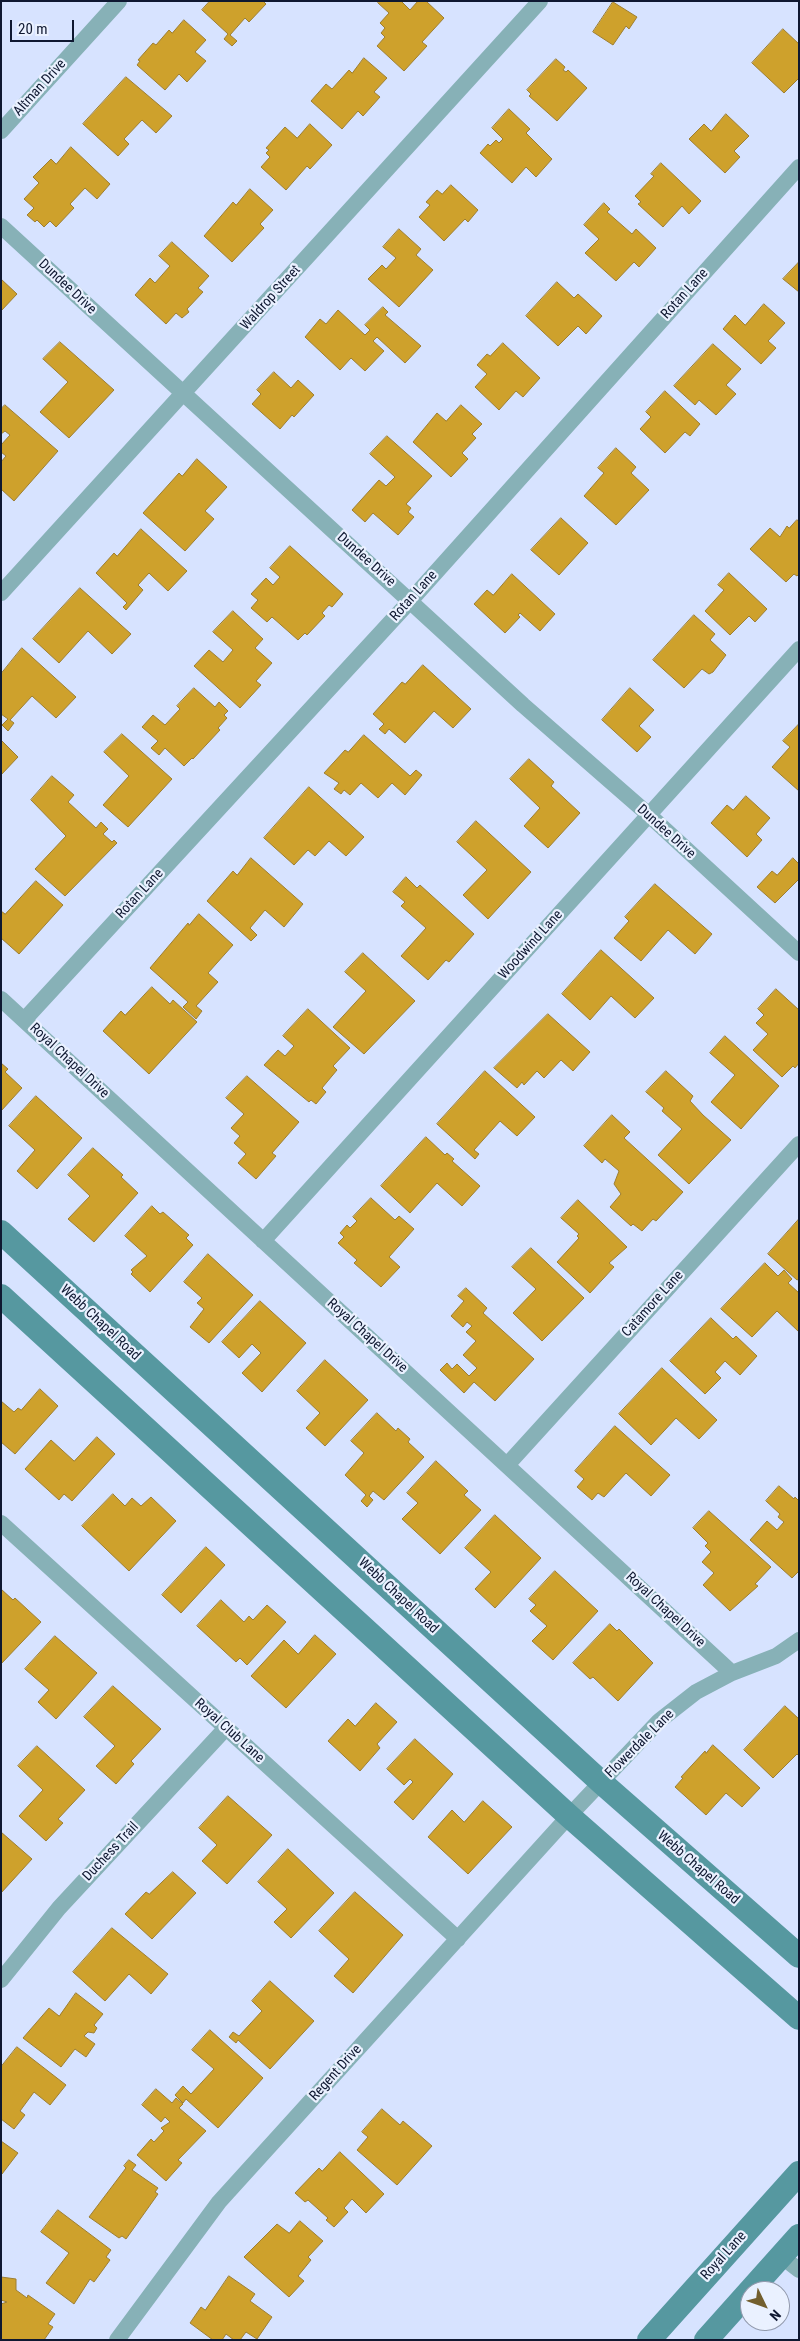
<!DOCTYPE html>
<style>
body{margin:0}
#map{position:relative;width:800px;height:2341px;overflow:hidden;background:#d7e3ff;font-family:"Roboto Condensed",sans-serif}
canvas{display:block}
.frame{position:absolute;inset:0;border:2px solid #0f1831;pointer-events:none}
.north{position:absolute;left:740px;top:2281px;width:50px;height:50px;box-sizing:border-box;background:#eaf1ff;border:1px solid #929aad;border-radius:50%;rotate:132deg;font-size:14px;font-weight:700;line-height:20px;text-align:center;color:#0f1831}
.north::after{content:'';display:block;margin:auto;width:18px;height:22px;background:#735f2e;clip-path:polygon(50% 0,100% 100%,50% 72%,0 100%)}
.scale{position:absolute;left:10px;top:20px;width:64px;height:22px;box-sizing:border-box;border:2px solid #0f1831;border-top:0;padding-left:6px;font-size:15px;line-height:18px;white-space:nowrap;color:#0f1831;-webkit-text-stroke:4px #eaf1ff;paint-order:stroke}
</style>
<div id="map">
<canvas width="800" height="2341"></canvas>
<div class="frame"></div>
<div class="north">N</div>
<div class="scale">20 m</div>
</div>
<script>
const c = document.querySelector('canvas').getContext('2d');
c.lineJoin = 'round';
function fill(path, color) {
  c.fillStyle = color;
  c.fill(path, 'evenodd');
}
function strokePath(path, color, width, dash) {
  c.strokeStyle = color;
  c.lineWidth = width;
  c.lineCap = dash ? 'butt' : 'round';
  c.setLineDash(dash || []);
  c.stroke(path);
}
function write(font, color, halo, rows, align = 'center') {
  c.font = font + ' "Roboto Condensed",sans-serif';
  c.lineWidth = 4.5;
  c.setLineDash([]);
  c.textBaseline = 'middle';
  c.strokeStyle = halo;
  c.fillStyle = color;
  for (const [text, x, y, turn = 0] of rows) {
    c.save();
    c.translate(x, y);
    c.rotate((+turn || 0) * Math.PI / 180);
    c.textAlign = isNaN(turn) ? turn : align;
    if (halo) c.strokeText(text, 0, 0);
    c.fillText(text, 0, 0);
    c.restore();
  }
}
const building = new Path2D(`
 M210,1H263L266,4L249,22L245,18L230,35L237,41L232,46L224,39L228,34L202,10Z
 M379,1H401L410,10L418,1H426L444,18L422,42L427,46L404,71L377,46L385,37L381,33L385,28L380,23L389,13L378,3Z
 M613,2L637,17L629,29L626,26L613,45L593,32Z
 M184,20L206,40L195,52L206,61L187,82L179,74L165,90L137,65L140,61L138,60L153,43L156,45L169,30L172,33Z
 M783,29L799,44V78L784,93L752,63Z
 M364,58L387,78L374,92L380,97L363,116L358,111L342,129L311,101L326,84L332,89L349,70L352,73Z
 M556,59L565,67L563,70L566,72L568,70L587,88L557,121L529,96L531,94L527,90Z
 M126,77L172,116L156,133L142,120L124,139L129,144L118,156L83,124Z
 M509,109L530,129L526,133L552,159L536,177L526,167L512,183L480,153L488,144L490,146L496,140L499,143L503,139L492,128Z
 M726,114L749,136L734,151L740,157L725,173L689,139L704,124L711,131Z
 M310,124L332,145L310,169L307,166L286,190L261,167L270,157L266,153L269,150L266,148L285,127L297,138Z
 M71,147L110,184L97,199L85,188L70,204L74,208L56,227L50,221L44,227L37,220L35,222L27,215L34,208L24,199L39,183L33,177L51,159L56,164Z
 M661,163L701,201L689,214L682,206L663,227L638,204L641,202L635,196L654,176L651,174Z
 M451,185L478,210L468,222L465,219L444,241L419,217L430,205L426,202L437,190L442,194Z
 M250,189L273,210L260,224L264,228L232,262L204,236L233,202L236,205Z
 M604,203L610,209L607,212L632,234L636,229L656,248L639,267L634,262L616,281L585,253L599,239L584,225Z
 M399,229L421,249L416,255L433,270L399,307L368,279L382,265L386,269L396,258L383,247Z
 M172,242L209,276L198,288L203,292L187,309L189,312L182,318L176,313L166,324L135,295L150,278L155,283L170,266L159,256Z
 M799,262V292L783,279Z
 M1,279L17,294L1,311Z
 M557,282L574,298L578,294L602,316L586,334L578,326L558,346L526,316Z
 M764,304L785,323L768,341L776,348L761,364L723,329L735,315L745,325Z
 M383,307L388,312L385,315L421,346L405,363L377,337L373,341L384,351L365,371L351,358L340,370L305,337L320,319L326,324L338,310L365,335L370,330L365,325Z
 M60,342L114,390L69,438L40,412L68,382L43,359Z
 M503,343L540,378L523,397L516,391L499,410L475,387L487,374L477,365L487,354L490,356Z
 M713,344L741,369L726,385L736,394L716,415L699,400L695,405L674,386Z
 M274,372L291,388L298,380L314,395L294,417L292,415L280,429L252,404L261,394L257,390Z
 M665,391L700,424L690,436L685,432L665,453L640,429L651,417L646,412Z
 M5,405L58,451L14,501L1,489V462L6,456L1,452V445L10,435L5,431L1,434V409Z
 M461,405L482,424L472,434L476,438L462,453L468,459L451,477L413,442L437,413L446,421Z
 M387,436L432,476L406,504L411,508L408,512L414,517L398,535L373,513L365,522L352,510L379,480L386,486L395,477L370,454Z
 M616,448L636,467L631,473L649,490L616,525L584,496L604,473L598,468Z
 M197,459L227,487L205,511L214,519L185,551L143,513L179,473L182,476Z
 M561,518L588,543L559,575L531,550Z
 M797,520L799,521V574L797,576L794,574L786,582L750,549L770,528L780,537L787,526L789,528Z
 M141,529L187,571L168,591L149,573L138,585L143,590L126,610L123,607L127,603L96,573L114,553L117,556Z
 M290,546L343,594L332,607L329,605L322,613L325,616L307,635L305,633L298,640L272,617L267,622L251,608L258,600L251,594L266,578L273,585L280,577L270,568Z
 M729,573L767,609L755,622L749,616L730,635L705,611L724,590L718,585Z
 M512,574L555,614L540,631L520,613L518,615L520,617L505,633L474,604L487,590L493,595Z
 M80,588L131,634L112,654L88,631L59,663L33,639Z
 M233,611L263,639L255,648L272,663L256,681L261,685L240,708L194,666L209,650L223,662L233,650L213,632Z
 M694,615L715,634L710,640L726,655L713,672L709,674L702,669L684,688L653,660Z
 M22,648L76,697L56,718L32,696L10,720L14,723L8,731L2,725L8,719L1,714V674Z
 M423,665L471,709L453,728L434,711L405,743L389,729L385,734L379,729L384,724L373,714L402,682L405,684Z
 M194,688L215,707L219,702L228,711L224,715L227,718L218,728L220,730L193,759L192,758L184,766L165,748L159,755L151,748L158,741L142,727L153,715L165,725L180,709L177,706Z
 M630,688L654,710L639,726L651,737L637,752L602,720Z
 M799,724V791L772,767L790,747L783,741Z
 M122,734L172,779L128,827L103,805L129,776L104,752Z
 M364,735L410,776L416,770L422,775L405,795L392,783L378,798L361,783L350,795L344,790L341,794L334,789L339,783L324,773L345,750L348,752Z
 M1,740L18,757L1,775Z
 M529,759L554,782L551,786L580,813L548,848L524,826L540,808L510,779Z
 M52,776L74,795L68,802L96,828L101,822L108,829L103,834L112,842L114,840L117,843L65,896L35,869L66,836L31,800Z
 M309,787L364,837L346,856L329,841L315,856L308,850L294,865L264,838Z
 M746,796L770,818L756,834L762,840L747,857L711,823L727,805L733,810Z
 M476,821L531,872L488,919L463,895L487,870L457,842Z
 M251,858L303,904L284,927L265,910L250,928L257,935L251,941L207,901L233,871L237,875Z
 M793,858L799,864V879L775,903L757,887L772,871L777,875Z
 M406,877L417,888L420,885L474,934L449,962L446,960L428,980L401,956L426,928L401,906L405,902L393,892Z
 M36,881L63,905L19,954L1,938V911L5,914Z
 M655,884L712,934L695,954L668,930L641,961L614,938L629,921L625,917Z
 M199,914L233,945L208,973L218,982L196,1006L202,1011L196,1019L183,1007L188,1002L150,968L188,923L189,925Z
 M601,950L654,998L635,1018L611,996L590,1020L562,994Z
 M363,953L415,1001L364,1054L333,1027L366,991L345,972Z
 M152,987L170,1004L173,1000L197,1022L149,1074L103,1031L121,1011L125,1015Z
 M776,989L799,1010V1063L795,1068L793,1066L782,1077L753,1050L768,1034L756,1023L764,1015L758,1009Z
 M308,1009L350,1048L333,1066L337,1070L322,1088L326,1092L316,1104L311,1100L309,1102L264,1065L278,1050L285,1056L294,1046L283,1036Z
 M548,1014L590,1052L573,1071L561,1060L544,1078L537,1071L524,1085L522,1082L517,1088L494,1068Z
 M725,1036L779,1086L741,1129L711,1102L735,1075L710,1053Z
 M1,1063L8,1069L5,1072L22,1088L1,1111Z
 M485,1071L535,1117L517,1136L500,1121L474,1150L479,1154L475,1159L437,1124Z
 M666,1071L693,1096L690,1101L703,1115L731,1140L689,1184L658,1155L682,1129L662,1111L664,1108L646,1092Z
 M247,1076L299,1122L272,1153L276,1156L256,1179L238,1163L246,1154L234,1143L240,1136L231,1128L244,1114L226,1098Z
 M36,1096L82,1138L37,1189L17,1171L35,1150L9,1126Z
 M612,1115L630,1132L624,1138L683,1192L656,1221L653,1219L642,1231L633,1224L631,1226L610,1207L621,1194L614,1184L619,1171L605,1159L602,1163L584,1146Z
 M426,1137L445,1155L447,1153L454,1159L452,1161L480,1186L462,1206L437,1183L410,1213L381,1186Z
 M93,1148L123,1175L121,1177L138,1193L94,1242L68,1219L90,1196L68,1175Z
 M371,1198L395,1220L399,1216L414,1229L389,1257L400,1267L381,1287L354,1263L357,1260L338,1243L344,1237L340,1233L347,1225L350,1228L357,1221L353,1217Z
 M578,1200L627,1247L609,1263L614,1267L590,1293L557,1262L579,1238L577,1236L579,1234L561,1218Z
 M152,1206L160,1214L163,1212L189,1235L186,1238L193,1245L150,1292L131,1274L133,1272L131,1270L147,1256L125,1236Z
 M799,1219V1279L797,1280L768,1254Z
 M531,1248L584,1298L542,1341L513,1313L536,1289L512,1267Z
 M208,1254L253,1295L209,1343L190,1327L204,1309L197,1303L202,1298L184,1282Z
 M765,1263L778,1276L784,1270L792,1279L788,1283L799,1293V1332L777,1311L752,1337L721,1309Z
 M466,1288L487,1308L483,1313L534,1359L495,1401L474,1382L464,1393L440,1370L447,1363L452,1369L457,1364L469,1376L477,1368L463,1355L476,1341L466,1332L472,1326L467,1322L463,1327L451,1316L464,1301L458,1296Z
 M260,1301L306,1343L262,1392L242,1373L261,1353L252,1344L239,1358L222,1342Z
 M711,1318L733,1339L736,1336L757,1356L740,1375L725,1361L715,1372L721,1378L705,1394L670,1361Z
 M325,1360L368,1400L325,1446L306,1428L320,1413L297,1391Z
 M662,1368L717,1420L699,1439L676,1418L651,1445L619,1414Z
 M40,1389L58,1406L15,1454L1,1442V1401L14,1412L18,1408L21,1410Z
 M377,1413L396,1431L398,1428L410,1439L408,1442L424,1457L384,1500L373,1491L369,1496L373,1500L367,1507L361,1501L366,1495L345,1475L364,1453L351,1441Z
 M615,1426L670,1475L651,1496L626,1473L604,1497L598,1493L592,1500L577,1487L584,1479L575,1471Z
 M97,1437L115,1454L72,1501L64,1494L59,1500L25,1469L51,1440L74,1461Z
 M436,1461L468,1491L464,1495L481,1510L440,1554L402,1519L418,1503L407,1493Z
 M779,1486L794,1499L795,1497L799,1501V1571L792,1578L750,1540L767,1521L777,1530L784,1522L778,1517L780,1514L766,1501Z
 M113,1494L125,1506L132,1498L141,1506L151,1497L176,1521L129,1571L82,1526Z
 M709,1511L771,1567L755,1584L758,1586L730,1611L703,1585L714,1573L702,1562L711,1552L705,1546L708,1543L693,1528Z
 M495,1515L541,1558L495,1608L475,1589L491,1572L465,1548Z
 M206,1547L225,1565L181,1613L162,1595Z
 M555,1571L598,1611L553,1660L532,1641L547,1626L530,1611L536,1605L529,1599Z
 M1,1589L13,1600L15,1598L41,1622L1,1664Z
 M221,1600L244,1622L249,1616L253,1620L267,1605L286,1622L247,1665L240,1658L236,1662L197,1626Z
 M610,1624L617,1631L619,1629L653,1663L618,1701L593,1677L590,1679L573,1663Z
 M315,1635L336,1654L286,1708L251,1676L284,1640L298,1654Z
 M55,1636L97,1673L56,1719L38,1702L49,1690L25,1669Z
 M113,1686L161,1729L131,1761L134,1764L116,1784L96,1766L115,1746L84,1717Z
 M376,1703L397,1722L377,1744L380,1748L360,1771L328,1741L348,1719L355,1726Z
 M785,1706L799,1719V1756L797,1754L773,1778L744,1750Z
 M415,1739L453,1774L413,1820L394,1802L413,1782L410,1779L404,1785L387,1769Z
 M713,1745L760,1788L742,1807L726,1793L706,1815L675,1787L683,1778L681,1777L705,1751L706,1753Z
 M37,1746L85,1790L58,1819L63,1823L46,1841L19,1816L43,1790L18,1766Z
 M228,1796L272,1835L227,1884L202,1861L217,1845L199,1828Z
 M483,1801L512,1827L468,1874L428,1837L452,1810L464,1822Z
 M1,1832L32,1859L1,1893Z
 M288,1849L334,1893L291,1938L274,1922L287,1909L258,1882Z
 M173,1872L196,1893L152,1939L125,1914L146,1892L149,1894Z
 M355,1892L403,1935L353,1993L334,1976L349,1959L319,1931Z
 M112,1928L168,1974L151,1994L129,1974L105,2001L73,1972Z
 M270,1981L314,2021L270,2069L238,2040L236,2043L229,2037L233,2032L239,2036L262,2011L252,2001Z
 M76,1993L103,2014L94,2025L97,2028L94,2033L88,2032L84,2036L95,2044L86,2057L75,2049L61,2067L23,2038L49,2008L59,2016Z
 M210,2030L263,2078L218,2128L186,2099L183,2103L175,2095L183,2086L191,2094L214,2069L192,2050Z
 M17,2047L66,2085L50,2105L34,2092L20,2111L25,2115L14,2129L1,2119V2067Z
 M156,2089L172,2103L176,2098L183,2104L179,2108L206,2131L178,2160L182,2163L166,2181L137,2155L151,2139L154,2142L164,2131L161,2128L170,2122L165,2117L161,2122L142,2105Z
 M382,2109L400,2125L403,2121L432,2146L397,2185L357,2150L368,2137L362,2132Z
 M1,2141L18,2153L2,2174H1Z
 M340,2152L384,2194L366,2213L352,2199L344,2208L348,2212L334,2227L326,2220L328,2218L308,2200L305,2202L295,2193L319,2168L322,2171Z
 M129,2160L136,2165L132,2170L158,2188L155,2192L158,2194L126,2239L122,2236L119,2238L89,2217L126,2168L124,2166Z
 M58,2210L111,2250L106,2257L110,2260L94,2282L90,2279L74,2304L46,2283L69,2253L41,2232Z
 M300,2221L323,2241L308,2257L311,2260L298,2276L304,2281L289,2297L244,2257L277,2224L289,2233Z
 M229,2276L255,2294L250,2301L272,2317L257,2339L246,2332L240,2340H234L226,2334L222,2340H213L190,2323L201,2307L205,2310Z
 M1,2277L16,2279V2290L27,2298L28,2295L55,2314L48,2324L53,2327L44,2340H1V2304L7,2302L1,2300Z`);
fill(building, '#cea12c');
strokePath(building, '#9d7e32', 1);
strokePath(new Path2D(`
 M1,131L119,1
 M1,226L523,705L649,815L799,953
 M1,593L540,1
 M1,999L732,1673
 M25,1019L411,600L799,167
 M263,1241L799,649
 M508,1464L799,1144
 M1,1523L458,1939
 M1,1980L59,1908L226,1728
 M781,2256L799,2270
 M117,2340L219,2202L569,1816L659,1721L696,1692L732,1673L776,1656L799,1640`), '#87b1b7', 16);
strokePath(new Path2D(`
 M1,1232L602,1783L799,1956
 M1,1296L569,1816L799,2018
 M649,2340L799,2173
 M706,2340L799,2236`), '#5698a0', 24);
write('14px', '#0f1831', '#eaf1ff', [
 ["Altman Drive",40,88,-48],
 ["Dundee Drive",67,287,43],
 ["Rotan Lane",685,294,-48],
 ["Waldrop Street",271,298,-48],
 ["Dundee Drive",366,560,42],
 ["Rotan Lane",414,596,-48],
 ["Dundee Drive",666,832,42],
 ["Rotan Lane",140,894,-47],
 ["Woodwind Lane",531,945,-48],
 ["Royal Chapel Drive",69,1061,43],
 ["Catamore Lane",653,1304,-48],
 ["Webb Chapel Road",100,1323,43],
 ["Royal Chapel Drive",367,1336,42],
 ["Webb Chapel Road",398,1596,43],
 ["Royal Chapel Drive",665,1610,43],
 ["Royal Club Lane",229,1731,42],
 ["Flowerdale Lane",640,1744,-45],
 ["Duchess Trail",111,1852,-47],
 ["Webb Chapel Road",698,1868,41],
 ["Regent Drive",336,2073,-48],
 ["Royal Lane",724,2256,-48]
]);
</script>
